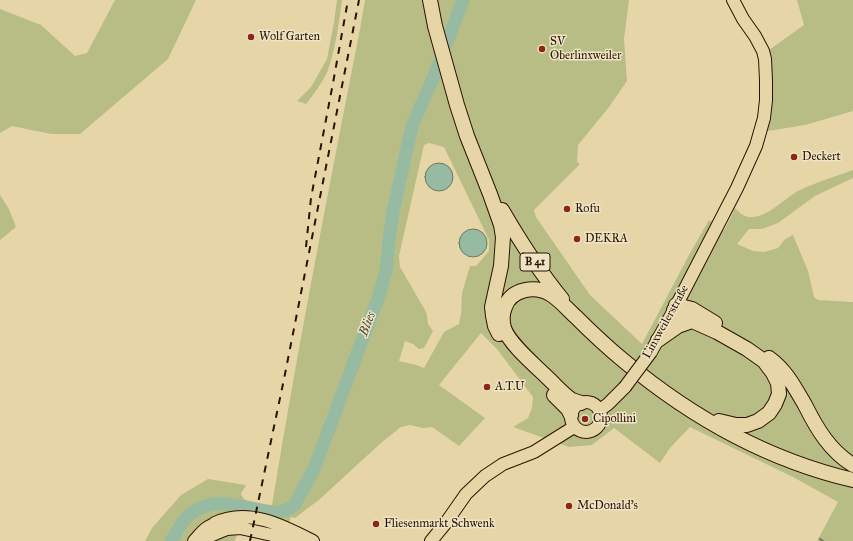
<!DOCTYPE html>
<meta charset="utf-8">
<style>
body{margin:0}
canvas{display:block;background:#e6d6a7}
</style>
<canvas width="853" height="541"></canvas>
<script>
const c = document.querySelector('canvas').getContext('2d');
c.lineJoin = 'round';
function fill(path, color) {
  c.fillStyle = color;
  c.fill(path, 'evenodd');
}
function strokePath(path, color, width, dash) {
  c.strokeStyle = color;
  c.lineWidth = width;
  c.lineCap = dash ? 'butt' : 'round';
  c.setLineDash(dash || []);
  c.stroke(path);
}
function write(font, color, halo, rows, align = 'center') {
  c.font = font + ' "IM FELL Great Primer",serif';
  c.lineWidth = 3;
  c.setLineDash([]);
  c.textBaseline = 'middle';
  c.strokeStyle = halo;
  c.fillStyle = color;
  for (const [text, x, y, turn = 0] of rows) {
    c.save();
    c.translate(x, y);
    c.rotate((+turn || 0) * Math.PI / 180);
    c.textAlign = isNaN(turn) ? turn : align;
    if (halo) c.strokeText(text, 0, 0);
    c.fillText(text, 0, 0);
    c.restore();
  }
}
fill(new Path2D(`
 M115,0H196L168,59L80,134H51L12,126L0,133V9L41,25L75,56L87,53Z
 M337,0H342C339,22 336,46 329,67C326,78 313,95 306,104L297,101L311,87L327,59L334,22Z
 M365,0H629L624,39L627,81L609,107L578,145L577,162L580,164L534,210L536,217L590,295L642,344L689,255L709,220L724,230L730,219L735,208C740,213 745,218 753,217C769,216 785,198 798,191C816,182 835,177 853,170V178L815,196L778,223L762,229H749L737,244L753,251L764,252L778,248L785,239L793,235L808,271L814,297L818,300L853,302V541H817L838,502L793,477L690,427L670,448L660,463L614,428L592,445L569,447L513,427L528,418L532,408L533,397L497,349L481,333L439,385L485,418L459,446L432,427L423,428L410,425L401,427L382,442L320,499L295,518L291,517L283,541L268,538L237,534L235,541H145L152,528L181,495L208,479L246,485L241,494L244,499L249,502L272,505C298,346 329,187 360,29ZM429,143L444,147L489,240V251L476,266H470L462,293L461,314L459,324L444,332L424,368L416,365L399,361L405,341L413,344L419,349L424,348L433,331L428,324L427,315L425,310L400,267L399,256L424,145Z
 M797,0H853V111L805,125L768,131L771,102L772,73L769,50L804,25Z
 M0,195L9,209L16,227L0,240Z`), '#b7bd85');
const water = new Path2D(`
 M425 177a14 14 0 1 1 28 0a14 14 0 1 1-28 0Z
 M459 243a14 14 0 1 1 28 0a14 14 0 1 1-28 0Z`);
fill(water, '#97baa3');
strokePath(water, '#6c7762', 1);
strokePath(new Path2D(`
 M820,539L823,541`), '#6c7762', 2);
strokePath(new Path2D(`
 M171,541C176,534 180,524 186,518C209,493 245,507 273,513L280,512L289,509L295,504L314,469L361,343L378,299L386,271L389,240L393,212L412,126L434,76L463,0`), '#97baa3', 13);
const major = new Path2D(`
 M651,352L674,310L737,188L756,146L764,118L766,100V80L765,59L763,51L755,36L743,19L733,0
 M571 417a15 15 0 1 1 30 0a15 15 0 1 1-30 0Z
 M600,410L608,404L625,387
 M194,541C198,537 202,531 207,528C209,526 213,525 215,523C248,507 284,526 313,541
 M205,541L210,536L217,533L227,529L240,528L300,541
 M431,541L445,524L466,494L485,476L503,464L534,452L574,427`);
const highway = new Path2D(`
 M430,0L435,26L457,105L467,136L490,194L501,225L503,237L501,266L492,307L493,316L495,326L499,334
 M502,210C520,241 539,271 562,299
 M676,305L692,309L715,323
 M674,310L688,319L717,332L747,349L764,361L773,373L778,383L779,394L775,404L769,413L758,421L747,425H736L719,421
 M658,340L678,326L692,321
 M769,358C786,370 795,388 805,405C817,429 830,451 853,465
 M554,395L568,409L571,415
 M581,403C578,402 575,401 572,400C565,396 555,385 550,380C537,367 509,344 504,328C502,321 502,314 505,307C511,289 535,285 550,294C560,300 567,309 575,316C591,332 607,347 624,361C691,417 768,460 853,480`);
strokePath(major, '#2b1200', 14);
strokePath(highway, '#2b1200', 16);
strokePath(major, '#e6d6a7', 12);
strokePath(highway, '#e6d6a7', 14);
strokePath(new Path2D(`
 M306,247L311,198L333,83L348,0
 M250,541L284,379L359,0`), '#2b1200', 2, [7, 7]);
const majorBridge = new Path2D(`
 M625,387L651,352`);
strokePath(majorBridge, '#2b1200', 14, []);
strokePath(majorBridge, '#e6d6a7', 12);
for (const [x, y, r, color] of [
 [251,37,4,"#8f2418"],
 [542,49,4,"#8f2418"],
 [794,157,4,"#8f2418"],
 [567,209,4,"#8f2418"],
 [577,239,4,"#8f2418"],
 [487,387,4,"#8f2418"],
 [585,419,4,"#8f2418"],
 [569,506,4,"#8f2418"],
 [376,524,4,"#8f2418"]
]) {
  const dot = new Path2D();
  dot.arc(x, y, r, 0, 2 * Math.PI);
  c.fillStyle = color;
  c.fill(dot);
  strokePath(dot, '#efe4c6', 1.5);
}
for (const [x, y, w] of [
 [535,262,30]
]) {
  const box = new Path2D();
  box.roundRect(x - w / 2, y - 9, w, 18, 3);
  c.fillStyle = '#efe4c6';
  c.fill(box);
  strokePath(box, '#2b1200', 1);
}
write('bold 11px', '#2b1200', null, [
 ["B 41",535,262]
]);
write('12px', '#2b1200', '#efe4c6', [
 ["Wolf Garten",259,37],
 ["SV",550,42],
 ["Oberlinxweiler",550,56],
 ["Deckert",802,157],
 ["Rofu",575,209],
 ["DEKRA",585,239],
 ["A.T.U",495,387],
 ["Cipollini",593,419],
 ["McDonald's",577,506],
 ["Fliesenmarkt Schwenk",384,524]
], 'left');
write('12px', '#2b1200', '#efe4c6', [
 ["Linxweilerstraße",666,322,-61]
]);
write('italic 13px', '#514d39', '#efe4c6', [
 ["Blies",368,324,-69]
]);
</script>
